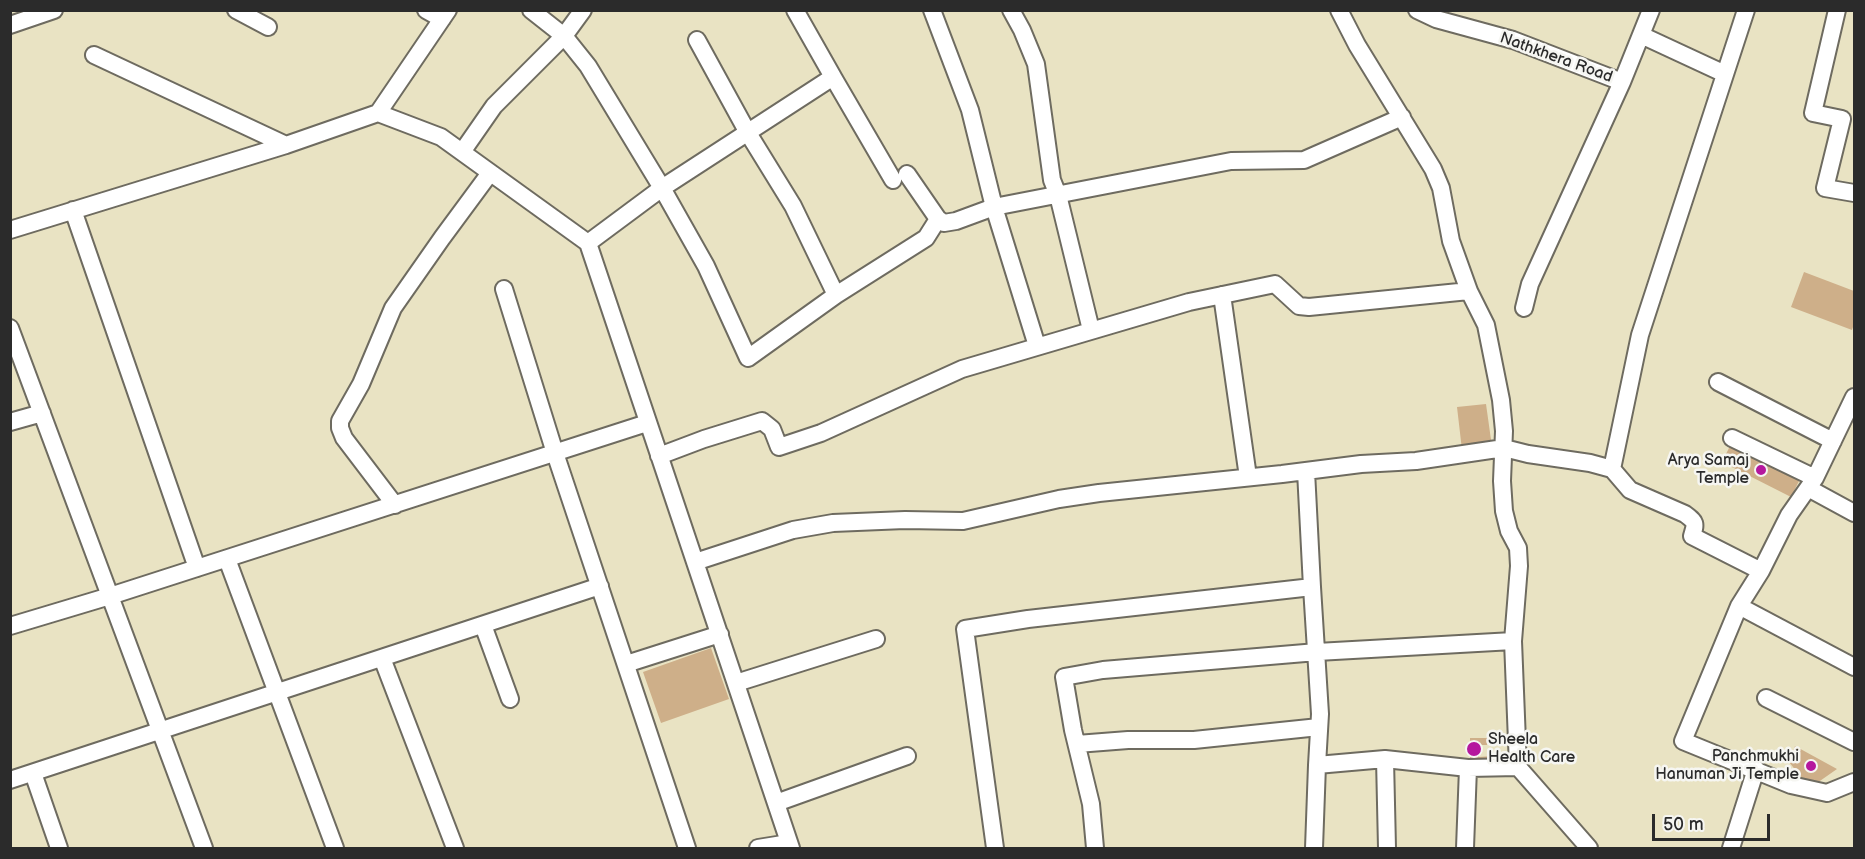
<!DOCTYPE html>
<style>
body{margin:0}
#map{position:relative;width:1865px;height:859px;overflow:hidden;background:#e9e3c3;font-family:"Balsamiq Sans",sans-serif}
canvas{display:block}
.frame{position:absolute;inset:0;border:12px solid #2b2b2b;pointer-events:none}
.scale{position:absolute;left:1652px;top:814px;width:118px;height:27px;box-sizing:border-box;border:3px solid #2b2b2b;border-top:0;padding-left:8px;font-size:18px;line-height:21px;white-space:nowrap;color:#2b2b2b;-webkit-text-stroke:4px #f6f6f2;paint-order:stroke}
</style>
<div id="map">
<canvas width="1865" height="859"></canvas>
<div class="frame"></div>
<div class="scale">50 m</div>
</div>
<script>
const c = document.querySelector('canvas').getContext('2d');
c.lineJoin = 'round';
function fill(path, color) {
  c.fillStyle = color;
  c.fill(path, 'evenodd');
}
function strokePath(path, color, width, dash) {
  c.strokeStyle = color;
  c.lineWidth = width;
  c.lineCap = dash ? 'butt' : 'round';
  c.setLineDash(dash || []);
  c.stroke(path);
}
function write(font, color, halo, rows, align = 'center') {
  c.font = font + ' "Balsamiq Sans",sans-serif';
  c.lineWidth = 5;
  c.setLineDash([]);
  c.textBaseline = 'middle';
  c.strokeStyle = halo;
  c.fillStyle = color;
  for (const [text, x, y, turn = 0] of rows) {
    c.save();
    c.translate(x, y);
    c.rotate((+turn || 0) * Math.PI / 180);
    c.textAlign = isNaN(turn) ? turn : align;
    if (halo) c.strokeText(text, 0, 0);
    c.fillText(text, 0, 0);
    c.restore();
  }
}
fill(new Path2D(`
 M1804,272L1854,291V324L1852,330L1791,307Z
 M1486,404L1492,447L1462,450L1457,407Z
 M1731,444L1800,479L1791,497L1722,462Z
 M711,648L729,699L661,723L643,672Z
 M1470,738H1487V745H1478L1479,757L1492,756V765L1470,766Z
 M1795,746L1837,769L1817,783L1805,782L1789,762Z`), '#ceaf89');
const minor = new Path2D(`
 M236,10L268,27
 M426,10L442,19
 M531,10L564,36L588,66L662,188L706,266L748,358L836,295L793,206L748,133L697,40
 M932,10L970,110L994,207L1037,346
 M1011,10L1022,30L1036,64L1052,180L1058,195L1091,330
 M1339,10L1357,45L1433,169L1441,188L1451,241L1469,291L1486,325L1501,400L1504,431L1502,481L1504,511L1509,531L1518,548L1519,566L1513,641L1518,767
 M1417,10L1436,19L1513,40L1622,82L1651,10
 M1837,10L1813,113L1842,119L1825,188L1854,193
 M10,25L54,10
 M1641,35L1725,74
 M94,55L286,145
 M833,77L893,180
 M378,113L441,137L588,243L791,848
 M462,152L494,106L564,36L583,10
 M907,174L938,219L944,223L956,221L994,207L1231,161L1304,160L1402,117
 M73,210L197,568
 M10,230L286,145L378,113L448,10
 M588,243L662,188L833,77L795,10
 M504,289L555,453L687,848
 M836,295L926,238L938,219
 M1222,295L1248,477
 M1524,308L1530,284L1622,82
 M10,328L204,848
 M1718,382L1833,441
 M1854,397L1815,478L1789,515L1761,571L1739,606L1683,741L1791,785L1827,793L1854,782
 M10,422L42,413
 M1732,438L1815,478
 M659,456L704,439L762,421L772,429L779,447L821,433L962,369L1189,302L1275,284L1299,306L1309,307L1469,291
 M1612,469L1640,335L1746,10
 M1306,471L1312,587
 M1808,488L1854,513
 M395,505L344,438L340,428V421L361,384L393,308L442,238L490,173
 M227,559L335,848
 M695,562L793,530L833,523L905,520L963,521L1059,499L1099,493L1282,474L1361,464L1416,461L1504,448L1528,454L1590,463L1612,469L1630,490L1685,514C1696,522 1696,523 1692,536L1761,571
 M1739,606L1854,667
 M483,625L510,699
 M10,626L110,596L647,423
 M382,658L455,848
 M626,664L720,634
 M736,683L876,639
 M1766,698L1854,742
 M1077,744L1128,740H1194L1319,727
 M1385,759L1387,848
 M33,773L59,848
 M10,780L600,586
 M776,803L907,756
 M758,848L789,843
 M995,848L965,629L1028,619L1312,587L1320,714L1317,765
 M1095,848L1091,804L1073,730L1064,677L1103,670L1317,652L1513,641
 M1314,848L1317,765L1385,759L1468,768L1518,767L1589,848
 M1465,848L1468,768
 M1731,848L1756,769`);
strokePath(minor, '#6e6b60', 20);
strokePath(minor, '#fff', 16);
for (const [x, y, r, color] of [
 [1761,470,6,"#b5179e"],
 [1474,749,8,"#b5179e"],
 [1811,766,6,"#b5179e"]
]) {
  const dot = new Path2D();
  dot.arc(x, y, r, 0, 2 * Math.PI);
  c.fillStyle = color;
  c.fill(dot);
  strokePath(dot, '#f6f6f2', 2);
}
write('16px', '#2b2b2b', '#f6f6f2', [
 ["Nathkhera Road",1556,58,20]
]);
write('16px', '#2b2b2b', '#f6f6f2', [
 ["Arya Samaj",1749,461],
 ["Temple",1749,479],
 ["Sheela",1488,740,"left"],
 ["Health Care",1488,758,"left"],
 ["Panchmukhi",1799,757],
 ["Hanuman Ji Temple",1799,775]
], 'right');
</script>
